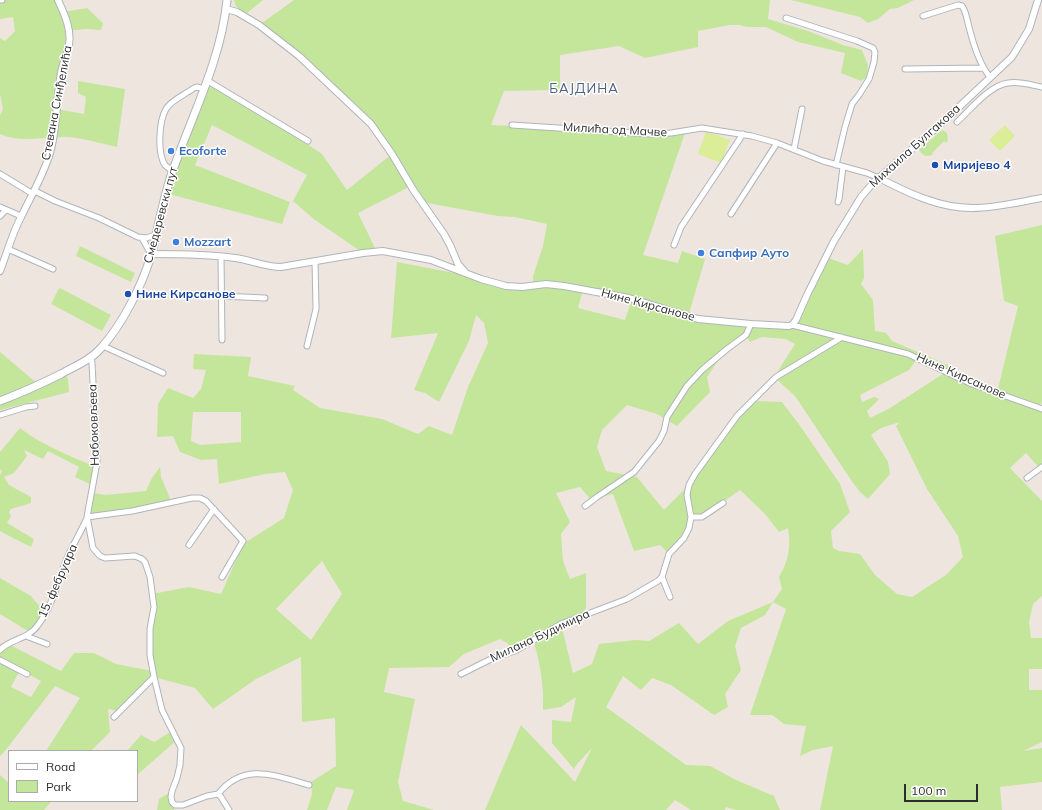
<!DOCTYPE html>
<meta charset="utf-8">
<style>
body{margin:0}
#map{position:relative;width:1042px;height:810px;overflow:hidden;background:#eee5df;font-family:Mulish,sans-serif}
canvas{display:block}
.legend{position:absolute;left:8px;top:750px;width:130px;height:52px;box-sizing:border-box;background:#fff;border:1px solid #ababab;margin:0;padding:5px 7px;list-style:none;font-size:12px;color:#2d2d2d}
.legend li{display:flex;align-items:center;gap:8px;height:20px}
.legend b{width:20px;border:1px solid #ababab}
.scale{position:absolute;left:904px;top:784px;width:74px;height:18px;box-sizing:border-box;border:2px solid #2d2d2d;border-top:0;padding-left:5px;font-size:12px;line-height:14px;white-space:nowrap;color:#2d2d2d;-webkit-text-stroke:3px #fff;paint-order:stroke}
</style>
<div id="map">
<canvas width="1042" height="810"></canvas>
<ul class="legend">
<li><b style="height:5px;background:#fff"></b>Road</li>
<li><b style="height:11px;background:#c4e69b"></b>Park</li>
</ul>
<div class="scale">100 m</div>
</div>
<script>
const c = document.querySelector('canvas').getContext('2d');
c.lineJoin = 'round';
function fill(path, color) {
  c.fillStyle = color;
  c.fill(path, 'evenodd');
}
function strokePath(path, color, width, dash) {
  c.strokeStyle = color;
  c.lineWidth = width;
  c.lineCap = dash ? 'butt' : 'round';
  c.setLineDash(dash || []);
  c.stroke(path);
}
function write(font, color, halo, rows, align = 'center') {
  c.font = font + ' Mulish,sans-serif';
  c.lineWidth = 3;
  c.setLineDash([]);
  c.textBaseline = 'middle';
  c.strokeStyle = halo;
  c.fillStyle = color;
  for (const [text, x, y, turn = 0] of rows) {
    c.save();
    c.translate(x, y);
    c.rotate((+turn || 0) * Math.PI / 180);
    c.textAlign = isNaN(turn) ? turn : align;
    if (halo) c.strokeText(text, 0, 0);
    c.fillText(text, 0, 0);
    c.restore();
  }
}
fill(new Path2D(`
 M0,0H58L63,12L87,8L103,23L101,30L86,29L66,31L67,39L57,109L84,114L86,97L78,93V81L125,89L117,147C102,144 83,138 68,137C45,136 22,144 0,134V115L3,109L0,94V38L5,41L15,31L13,17L0,19Z
 M234,0H263L247,13C240,10 235,8 234,0Z
 M294,0H770L768,19L808,31L843,45L862,50L868,65L867,77L861,81L841,73L845,53L798,42L766,27H747L739,25H730L698,31V47L645,58L619,46L560,55V90L504,91L491,125L600,130L620,133L686,130L643,255L678,263L682,251L705,259L688,317L792,325L825,257L848,265L863,249L864,278L861,284L873,300L875,331L886,333L892,341L948,365V370L997,393L1018,306L1004,301L995,236L1042,225V401L1040,408L1042,409V467L1040,469L1026,453L1010,468L1042,501V596L1033,604L1029,622L1031,638H1042V669H1029V690H1042V742L1023,751L1042,748V782L1000,787L1002,810H820L833,746L813,750L800,756L806,726L784,724L772,715H750L786,609L773,602L765,615L741,628L735,646L741,670L725,694L728,707L714,715L671,685L652,678L641,690L623,676L606,707L686,765L710,766L736,780L774,796L780,810H736L726,807L725,810H691L675,800L666,810H485L521,725L575,782L592,748L577,764L574,769L552,743V720L571,722L576,697L561,707L543,710C544,685 540,660 532,637L521,641L512,649L507,643L500,639L464,654L449,667L389,668L384,692L415,699L398,782L403,801L434,810H347L354,790L336,787L327,810H307L312,794L311,782L336,766L335,718L302,722L301,657L256,679L213,709L195,688L154,677L118,711L108,709L110,732L91,751H46L80,698L55,686L5,751L0,756V643L4,646L8,644L61,671L74,653H94L116,664L153,671C149,644 155,620 152,594L189,587L221,594L243,544L284,518L293,490L285,472L265,474L219,484L217,459L201,460L180,452L173,436L157,437L158,404L168,388L193,398L201,389L206,370L193,369L194,354L251,357L248,376L295,386L293,390L320,408L382,419L418,434L429,426L452,435L468,387L488,343L484,323L476,315L469,341L439,402L425,393L414,390L438,333L391,338L397,262L491,280L506,286L533,285V276L543,246L547,224L515,217L498,216L427,203L409,187L358,213L376,250L363,253L315,220L293,201L307,175L212,125L195,165L290,202L282,224L165,193L208,81L308,141L307,144L322,154L347,190L392,154L380,136L313,70L259,25ZM583,290L632,299L625,320L578,308ZM746,335L750,342L762,337L786,339L795,344L781,366L775,378L795,396L851,480L860,492L868,499L890,474L888,462L871,435L881,428L900,422L896,426L927,489L958,536L963,557L946,575L912,597L897,594L875,575L860,554L839,551L833,548L831,531L850,512L840,484L798,423L782,402L752,401L737,416L689,485L664,510L637,477L606,471L597,447L602,430L627,405L657,414L677,426L710,392L707,377L727,348ZM918,358L946,372L890,408L870,418L867,411L879,399L874,397L862,402L860,395L909,370ZM193,412H241V442L200,445L191,441ZM580,487L590,499L613,494L634,551L660,545L669,554L689,528L691,517H702L740,490L765,514L779,532L788,528C791,547 789,560 779,577L782,589L773,602L728,621L698,644L679,623L649,641L636,640L599,644L592,664L573,673L561,624L582,615L586,608V573L570,579L563,561L561,534L570,522L556,493ZM322,561L342,594L311,640L276,609ZM20,670L41,681L31,697L11,687Z
 M791,0H914L898,8L890,9L878,19L868,23L860,17Z
 M942,130L947,133L948,140L946,143L944,141L932,153L933,154C927,158 923,156 919,150Z
 M80,246L135,273L131,282L76,256Z
 M60,288L111,315L102,331L51,304L58,290Z
 M0,352L39,385L64,372L68,379L69,392L0,410Z
 M20,428C38,443 74,458 96,467L94,486L75,477L79,467L48,451L43,459L24,450L27,456L14,473L4,477L9,485L31,497V503L11,509L9,512L11,516L7,523L34,539L31,547L11,537L0,531V475L2,471L0,469V452Z
 M160,467L161,477L172,503L87,517L92,493L106,495L146,491L152,478Z
 M0,578L31,596L45,613L31,633L0,614Z
 M172,731L177,740L137,775V751H127L141,735L154,742Z
 M0,775L9,783V801H52L44,810H0Z
 M172,791L175,805L174,810H157L159,799Z`), '#c4e69b');
fill(new Path2D(`
 M1005,125L1015,136L1000,151L989,140Z
 M706,131L730,140L721,163L698,154Z`), '#dbed97');
const minor = new Path2D(`
 M0,0H2
 M923,16L958,5L962,6C966,11 967,20 969,27C973,43 979,64 990,77
 M786,18L857,41L873,48L875,52L874,62L869,79L859,95L852,104L845,127L836,165
 M905,69L983,68
 M208,81L308,141
 M957,122C970,110 990,85 1008,83C1019,81 1031,85 1042,87
 M512,125L650,134L671,133L702,128L752,136L777,143L823,161L867,173L879,178
 M794,149L802,109
 M172,170C169,169 167,167 165,165C157,153 159,121 166,109C171,100 186,94 194,88L197,87L205,89
 M0,174L33,194
 M35,191L55,201L99,218L138,237L146,238L156,235
 M838,202L839,199L843,167
 M0,207L21,216
 M731,214L777,143
 M0,216L6,210
 M142,238L151,254
 M674,245L681,227L743,134
 M8,249L53,269
 M221,257L222,340
 M221,296L265,298
 M792,325L908,354L972,384L1042,409
 M103,346L163,373
 M307,346L316,309L315,261
 M91,357L92,363L97,462L87,517L93,548L100,556L105,558L135,556L142,559L145,562L150,577L154,607L150,629V655L154,677L162,710L181,748L180,765L177,778L172,791L171,797L172,802L175,805H183L207,796L218,794L221,797L229,810
 M0,415L26,407L35,406
 M1027,478L1042,467
 M585,506L597,497L634,472L659,441L664,431L667,417L687,386L702,370L727,349L746,335L751,324
 M87,517L132,511L192,498H200L206,501L243,541L222,577
 M691,517H702L723,503
 M189,545L214,509
 M662,577L670,597
 M26,636L47,644
 M0,650C10,639 29,639 38,625C51,608 57,585 64,566C70,549 80,534 87,518
 M0,660L27,674
 M461,674L493,658L515,651L561,624L627,599L658,581L662,577L669,554L684,538L689,528L691,517L687,495L689,485L695,474L737,416L776,377L839,339L841,337
 M114,717L154,677
 M218,794C244,761 276,776 309,785`);
const tertiary = new Path2D(`
 M226,9L237,12L259,25L299,56L371,124L392,154L414,191L444,234L450,245L458,264L465,272
 M879,178C908,193 939,208 972,208C995,208 1019,202 1042,198
 M151,254C179,254 207,254 235,258C251,260 265,267 281,267L363,253L383,251L431,260L481,279L506,286L522,287L546,284L564,286L629,298L698,319L751,324L789,326L792,325L796,320L807,295L834,241L861,197L874,182L942,123L1012,57L1029,29L1038,0
 M0,271C7,253 12,234 21,217C31,196 43,176 50,153C57,129 56,104 60,79C61,68 65,59 68,49C73,33 65,15 58,0`);
const secondary = new Path2D(`
 M0,401C21,393 41,384 61,374C75,366 91,360 101,348C122,325 143,284 151,255C159,226 163,197 173,170C193,113 221,60 227,0`);
strokePath(minor, '#afb5bd', 7);
strokePath(tertiary, '#afb5bd', 8);
strokePath(secondary, '#afb5bd', 9);
strokePath(minor, '#fff', 5);
strokePath(tertiary, '#fff', 6);
strokePath(secondary, '#fff', 7);
for (const [x, y, r, color] of [
 [171,151,4,"#3f7fe0"],
 [935,165,4,"#1a4fb4"],
 [176,242,4,"#3f7fe0"],
 [701,253,4,"#3f7fe0"],
 [128,294,4,"#1a4fb4"]
]) {
  const dot = new Path2D();
  dot.arc(x, y, r, 0, 2 * Math.PI);
  c.fillStyle = color;
  c.fill(dot);
  strokePath(dot, '#fff', 1.5);
}
write('12px', '#2d2d2d', '#fff', [
 ["Стевана Синђелића",57,103,-79],
 ["Милића од Мачве",615,130,3],
 ["Михаила Булгакова",915,146,-42],
 ["Смедеревски пут",161,215,-75],
 ["Нине Кирсанове",648,305,15],
 ["Нине Кирсанове",961,376,24],
 ["Набоковљева",94,425,-92],
 ["15. фебруара",58,581,-66],
 ["Милана Будимира",540,636,-25]
]);
write('bold 12px', '#366cbe', '#fff', [
 ["Ecoforte",179,151],
 ["Mozzart",184,242],
 ["Сапфир Ауто",709,253]
], 'left');
write('bold 12px', '#164399', '#fff', [
 ["Миријево 4",943,165],
 ["Нине Кирсанове",136,294]
], 'left');
c.letterSpacing = '1px';
write('13px', '#4b6080', '#fff', [
 ["БАЈДИНА",584,89]
]);
c.letterSpacing = '0px';
</script>
